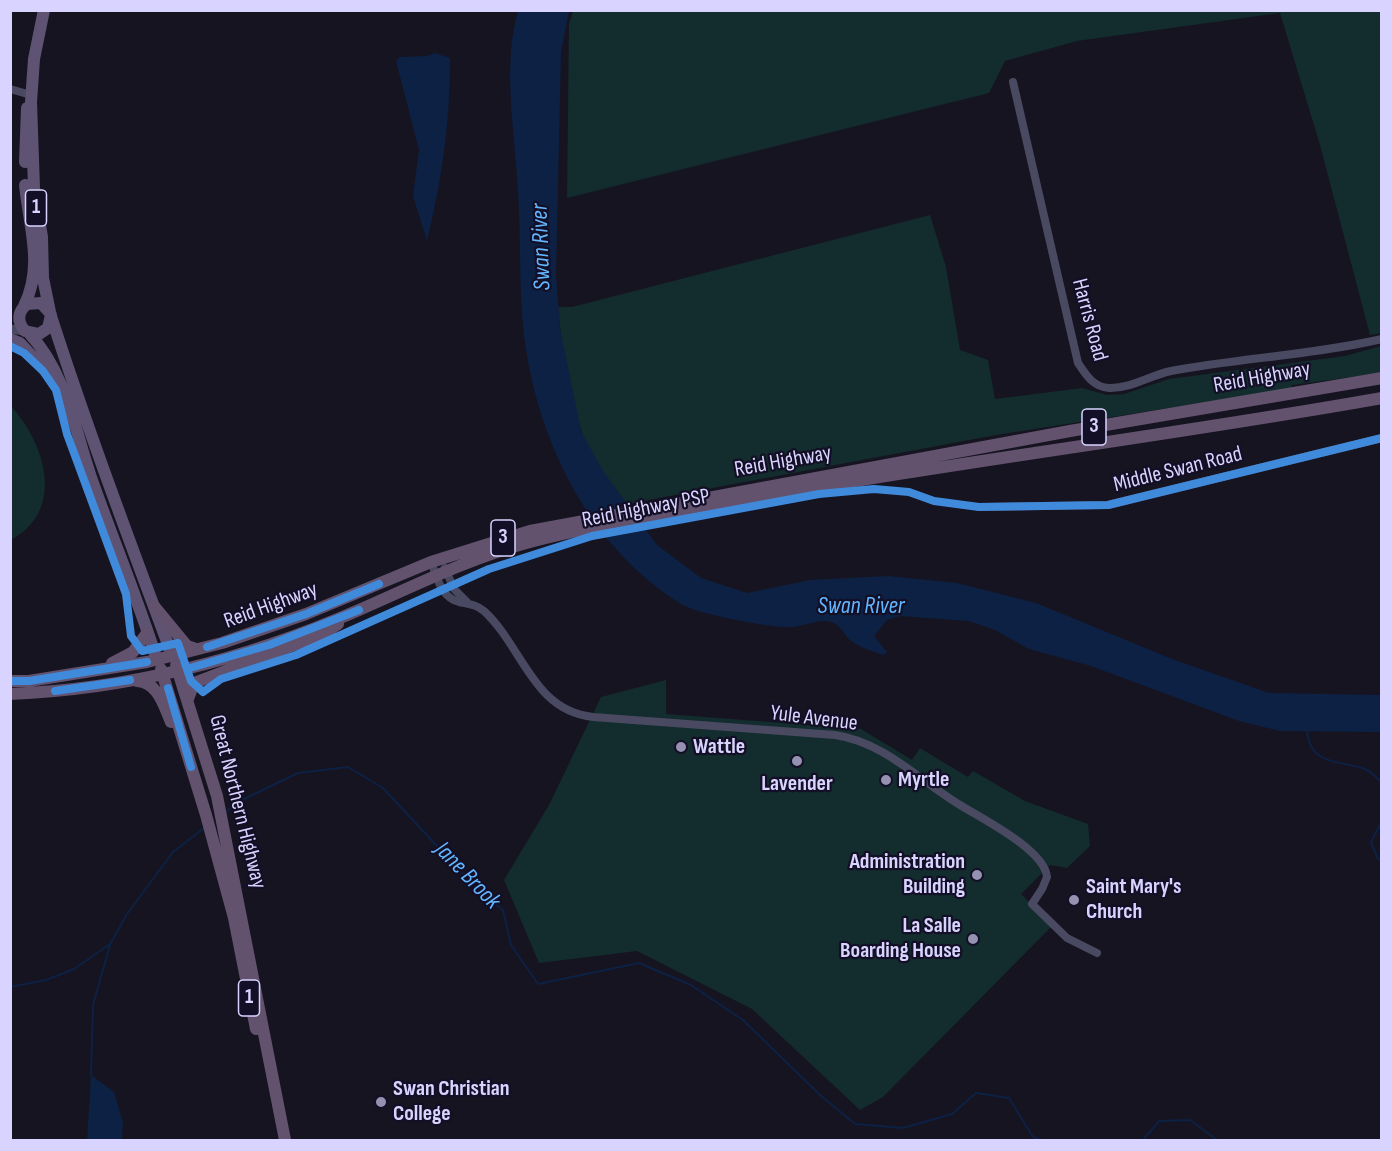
<!DOCTYPE html>
<style>
body{margin:0}
#map{position:relative;width:1392px;height:1151px;overflow:hidden;background:#161421;font-family:"Sofia Sans Condensed",sans-serif}
canvas{display:block}
.frame{position:absolute;inset:0;border:12px solid #d9d4ff;pointer-events:none}
</style>
<div id="map">
<canvas width="1392" height="1151"></canvas>
<div class="frame"></div>
</div>
<script>
const c = document.querySelector('canvas').getContext('2d');
c.lineJoin = 'round';
function fill(path, color) {
  c.fillStyle = color;
  c.fill(path, 'evenodd');
}
function strokePath(path, color, width, dash) {
  c.strokeStyle = color;
  c.lineWidth = width;
  c.lineCap = dash ? 'butt' : 'round';
  c.setLineDash(dash || []);
  c.stroke(path);
}
function write(font, color, halo, rows, align = 'center') {
  c.font = font + ' "Sofia Sans Condensed",sans-serif';
  c.lineWidth = 4.5;
  c.setLineDash([]);
  c.textBaseline = 'middle';
  c.strokeStyle = halo;
  c.fillStyle = color;
  for (const [text, x, y, turn = 0] of rows) {
    c.save();
    c.translate(x, y);
    c.rotate((+turn || 0) * Math.PI / 180);
    c.textAlign = isNaN(turn) ? turn : align;
    if (halo) c.strokeText(text, 0, 0);
    c.fillText(text, 0, 0);
    c.restore();
  }
}
fill(new Path2D(`
 M573,11H1381V333L1370,335L1320,145L1280,13L1077,41L1005,61L989,93L567,198L569,24Z
 M930,215L946,267L960,350L988,360L995,399L1082,388L1107,395L1124,394L1169,379L1345,356L1381,346V373L1292,385L1291,389L996,435L627,504C610,482 589,457 581,429C570,394 561,343 558,307H572Z
 M10,405C46,444 66,510 11,540Z
 M666,680V714L861,729L912,760L920,748L968,777L973,771L1025,801L1088,824L1090,846L1067,868L1050,865L1021,894L1053,925L883,1097L860,1110L752,1009L637,951L539,963L504,880L549,805L601,697Z`), '#132c2d');
fill(new Path2D(`
 M518,11H569L561,52L556,274L560,328L581,431L603,471L657,545L701,578L747,593L810,580L888,576L957,583L1036,603L1172,659L1269,693L1381,695V732L1280,731L1239,721L1091,666L1029,649L995,630L969,621L900,616L887,620L874,636L887,652L883,655C871,651 861,648 850,640C843,634 842,626 831,622C818,618 804,627 791,627C771,628 697,614 681,604C586,545 534,434 523,326C519,281 521,236 518,191C515,133 502,66 518,11Z
 M435,53L450,58C450,124 442,178 427,241L413,196L419,150L396,61L400,57L427,56Z
 M91,1075L114,1092L123,1123L122,1140H87Z`), '#0d2144');
strokePath(new Path2D(`
 M1307,730C1309,767 1342,760 1365,769C1370,771 1376,777 1380,781L1382,792
 M226,812L238,802L298,773L348,767L383,788L476,888L503,910L511,945L538,984L639,963L691,985L743,1020L820,1095L855,1124L903,1128L952,1114L976,1093L1009,1098L1033,1137L1042,1140
 M1382,821L1371,842L1378,859L1382,860
 M10,987L46,980L74,969L110,944L127,914L173,852L204,828
 M91,1075L93,1005L110,945
 M1143,1140L1159,1121L1190,1120L1217,1140`), '#0d2144', 2);
strokePath(new Path2D(`
 M1013,82L1078,363C1086,375 1093,387 1109,388C1130,389 1151,375 1171,371C1241,358 1312,355 1382,339
 M10,89L31,95
 M979,507L1108,505L1382,438
 M431,562C437,576 440,597 459,602C468,604 476,604 484,611C523,647 533,711 593,717L835,735C884,742 920,781 960,805C981,818 1045,850 1047,877L1042,889L1032,904L1067,938L1097,953
 M445,568L454,589L467,602`), '#4a4962', 8);
strokePath(new Path2D(`
 M10,329L25,331`), '#4a4962', 9);
strokePath(new Path2D(`
 M44,10L34,59L31,102L34,188L42,237L43,278L50,312
 M25,162L27,108
 M24,306C44,266 29,227 25,185
 M51,315L48,328L39,334L25,331C17,322 17,312 27,304L41,303L50,313C87,428 130,542 172,655
 M29,333C67,374 75,432 93,483C114,542 138,600 157,660
 M10,339L20,343L52,378`), '#5e5373', 12);
strokePath(new Path2D(`
 M154,606L187,646L196,649
 M112,663L133,652L147,633
 M176,665L217,796L285,1140
 M161,669L206,815L234,918L256,1029
 M10,681H29L147,662L222,643L306,614L431,562L530,531L1070,431L1382,378
 M137,681C158,682 164,706 171,722
 M10,694C131,689 249,658 359,610C416,585 470,558 530,542C594,525 660,516 725,504C943,463 1163,437 1382,398
 M188,699L194,683L323,634L338,624`), '#62526e', 12);
strokePath(new Path2D(`
 M10,346L24,353L43,371L56,390L67,434L126,594L131,636L142,651L178,643L191,681L203,692L221,679L296,655L489,569L592,536L819,494L874,489L909,492L934,501L979,507L1108,505L1382,438
 M207,647L306,614L379,584
 M190,668L269,645L359,610
 M10,681H29L147,662
 M168,688L191,767
 M55,691L130,680`), '#408adc', 8);
for (const [x, y, r, color] of [
 [681,747,6,"#9591b1"],
 [797,761,6,"#9591b1"],
 [886,780,6,"#9591b1"],
 [977,875,6,"#9591b1"],
 [1074,900,6,"#9591b1"],
 [973,939,6,"#9591b1"],
 [381,1102,6,"#9591b1"]
]) {
  const dot = new Path2D();
  dot.arc(x, y, r, 0, 2 * Math.PI);
  c.fillStyle = color;
  c.fill(dot);
  strokePath(dot, '#130f26', 2);
}
for (const [x, y, w] of [
 [36,208,21],
 [1094,427,24],
 [503,538,24],
 [249,998,21]
]) {
  const box = new Path2D();
  box.roundRect(x - w / 2, y - 18, w, 36, 4.5);
  c.fillStyle = '#130f26';
  c.fill(box);
  strokePath(box, '#d9d4ff', 1.5);
}
write('bold 21px', '#d9d4ff', null, [
 ["1",36,208],
 ["3",1094,427],
 ["3",503,538],
 ["1",249,998]
]);
write('22px', '#d9d4ff', '#130f26', [
 ["Harris Road",1089,320,75],
 ["Reid Highway",1262,378,-10],
 ["Reid Highway",783,462,-10],
 ["Middle Swan Road",1178,470,-14],
 ["Reid Highway PSP",646,509,-11],
 ["Reid Highway",271,606,-20],
 ["Yule Avenue",814,719,7],
 ["Great Northern Highway",237,802,76]
]);
write('bold 22px', '#d9d4ff', '#130f26', [
 ["Wattle",693,747],
 ["Myrtle",898,780],
 ["Lavender",797,784,"center"],
 ["Administration",965,862,"right"],
 ["Building",965,887,"right"],
 ["Saint Mary's",1086,887],
 ["Church",1086,912],
 ["La Salle",961,926,"right"],
 ["Boarding House",961,951,"right"],
 ["Swan Christian",393,1089],
 ["College",393,1114]
], 'left');
write('italic 24px', '#62b6ff', '#130f26', [
 ["Swan River",542,247,-92],
 ["Swan River",861,607],
 ["Jane Brook",467,876,46]
]);
</script>
